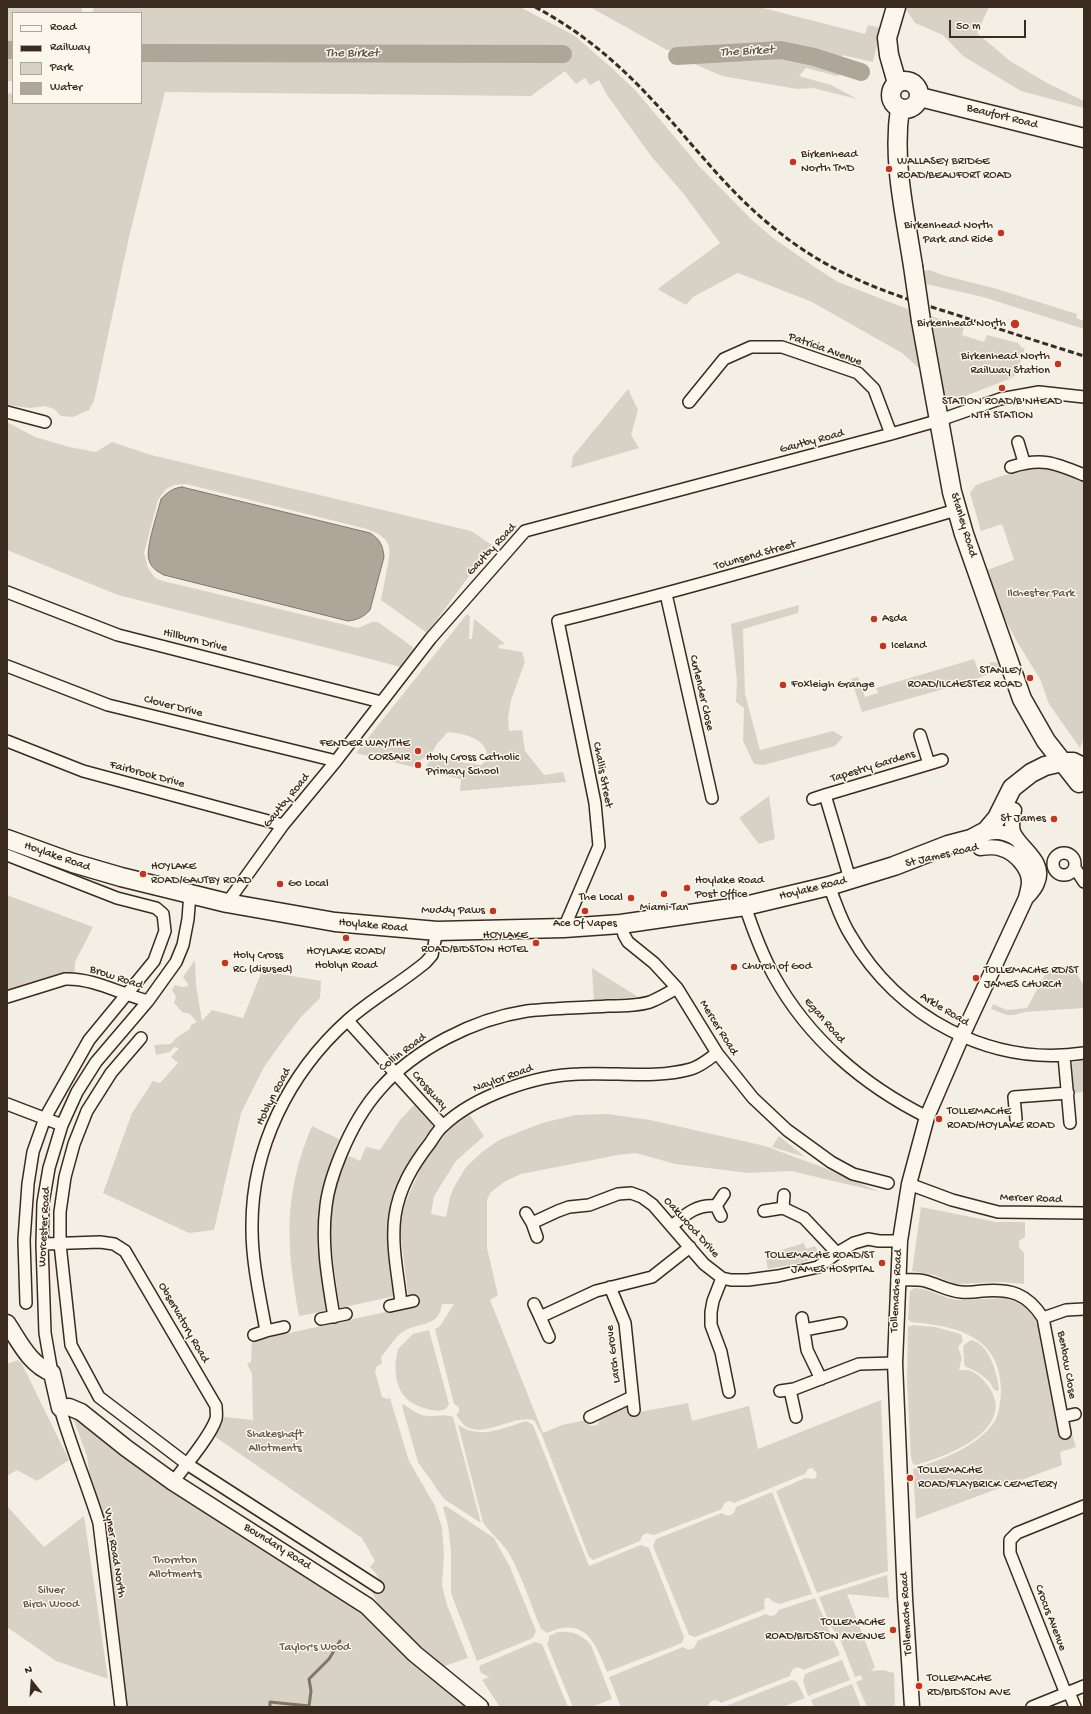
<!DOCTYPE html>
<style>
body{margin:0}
#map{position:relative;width:1091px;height:1714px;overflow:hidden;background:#f3efe4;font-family:"Gochi Hand",sans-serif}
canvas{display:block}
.frame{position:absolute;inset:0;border:8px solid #3b2a1e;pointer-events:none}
.legend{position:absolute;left:12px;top:12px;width:130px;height:92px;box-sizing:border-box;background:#fbf7ec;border:1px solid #aea59a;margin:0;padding:5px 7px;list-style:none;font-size:12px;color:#3b2a1e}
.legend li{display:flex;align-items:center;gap:8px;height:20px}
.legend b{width:20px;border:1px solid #aea59a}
.north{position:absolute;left:12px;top:1662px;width:40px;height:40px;-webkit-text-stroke:3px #fbf7ec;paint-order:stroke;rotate:343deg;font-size:11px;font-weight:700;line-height:16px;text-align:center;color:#3b2a1e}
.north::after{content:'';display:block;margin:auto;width:14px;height:18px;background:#3b2a1e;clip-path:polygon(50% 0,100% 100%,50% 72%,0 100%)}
.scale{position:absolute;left:949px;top:20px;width:77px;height:18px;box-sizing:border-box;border:2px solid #3b2a1e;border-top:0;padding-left:5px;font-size:12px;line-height:14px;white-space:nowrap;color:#3b2a1e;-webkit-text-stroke:3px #fbf7ec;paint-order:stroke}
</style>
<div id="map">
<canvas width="1091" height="1714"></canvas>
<div class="frame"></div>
<ul class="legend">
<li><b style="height:5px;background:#fbf7ec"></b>Road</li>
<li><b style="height:5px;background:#3b2a1e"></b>Railway</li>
<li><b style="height:11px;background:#d8d1c6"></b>Park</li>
<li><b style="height:11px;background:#afa69a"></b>Water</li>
</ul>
<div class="north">N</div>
<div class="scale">50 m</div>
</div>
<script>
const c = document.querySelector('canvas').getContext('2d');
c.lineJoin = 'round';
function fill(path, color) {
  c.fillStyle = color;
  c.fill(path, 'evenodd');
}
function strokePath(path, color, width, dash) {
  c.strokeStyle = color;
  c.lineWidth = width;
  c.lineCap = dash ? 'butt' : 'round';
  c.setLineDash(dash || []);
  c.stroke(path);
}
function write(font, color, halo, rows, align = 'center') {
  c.font = font + ' "Gochi Hand",sans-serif';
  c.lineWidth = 3;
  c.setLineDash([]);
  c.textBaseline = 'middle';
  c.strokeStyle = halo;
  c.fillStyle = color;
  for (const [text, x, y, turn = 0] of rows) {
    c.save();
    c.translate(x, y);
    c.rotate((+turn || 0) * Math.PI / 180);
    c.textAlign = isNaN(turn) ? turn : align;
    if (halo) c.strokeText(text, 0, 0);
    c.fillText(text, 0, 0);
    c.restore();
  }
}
fill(new Path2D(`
 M7,7H82V13H13V41H7Z
 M94,7H520L575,36L615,71L636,91L699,166L752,220L773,238L816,268L838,282L910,310L920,369L902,353L812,302L738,273L693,297L686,305L659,290V288L720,243L683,193L651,156L607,95L599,80L590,85L585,78L576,84L565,71L531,96L165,92L129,237L94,401L89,410L73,417L61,416L54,409L45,406L30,408L7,405V94L13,93V103H141V58L563,57L562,47H141V13H92Z
 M590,7H759L865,34L868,25L881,28L873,62L842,55L841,60L789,46L779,45L667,50Z
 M989,7L977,33L1010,61L1047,83L1084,101V108L1021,91L963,56L943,35L915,23L905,8Z
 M7,54H13V81H7Z
 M749,57H790L845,72L837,76L806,68L799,76L831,85L857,99L813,88L797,89L722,76L690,62Z
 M930,270L942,275L997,289L1077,314L1076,318L1084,321V329L983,297L926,284L924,271Z
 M922,313L964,327L962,335L984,342L987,335L1018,343L1022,348H1025L1016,374L1012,378L947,403L943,402Z
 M628,389L638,410L631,435L639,448L571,468L573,456Z
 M7,422L35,437L69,447L96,452L112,442L151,455L471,531L492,545L427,633L381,600C383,589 385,579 387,569C392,546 391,538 367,529L186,484L174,485L166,489L158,500L144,553L148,568L155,578L163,581L358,628L372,622H378L414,648L400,667L363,657L118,595L7,550Z
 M1035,468L1048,469L1084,482V738L1080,748L1049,704L1040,679L1019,645L1002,614L987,570L1014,560L1002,524L981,531L970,493L976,485L1001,476Z
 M799,605L798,613L743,629L745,694L760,750L833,731L843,737L835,746L763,765L754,764L743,741L744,708L736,702L737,681L731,624Z
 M467,614L470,616L469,639H472L474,619L504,643L505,644L499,645L498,648L522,652L525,662L511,700L508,717L509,731L522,730L525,751L544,775L563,772L566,782L460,791L461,779L427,772V764L436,756L466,763L481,765L487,760C486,757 487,753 486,750C481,737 460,733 448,732L437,744L433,751L420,761L417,768L356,753Z
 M974,659L978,670L990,666L989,663L994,662L998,663L1000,669L972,681L862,712L851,679L858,677L865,697L878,693L876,688Z
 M769,796L775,839L759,844L739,818Z
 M7,895L93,927L75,962L74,979L7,997Z
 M195,960L196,985L202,1021L212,1010L243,1018L262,971L321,981L320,998L301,1017L281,1043L264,1067L241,1113L214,1230L189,1233L103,1193L132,1113L153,1081L160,1083L178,1063L171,1057L179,1048L174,1047L170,1052L156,1055L154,1045L171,1044L176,1038L190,1029L191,1025L197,1022L190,1014L182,1012L174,1003L176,997L172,990L175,985L182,987L189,986L183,977Z
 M1072,965L1084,986V1008L1025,1012L1015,1015H1007L991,1009L993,1004L1007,1010L1027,1008L1047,971Z
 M592,968L638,997L594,1000Z
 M1084,1059V1092L1073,1093L1072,1063Z
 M415,1104L432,1123V1127C411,1157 388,1190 388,1229C388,1251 392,1274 395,1296L340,1308C334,1266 325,1225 336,1184C338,1175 343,1166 346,1158L349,1156L360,1161L366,1147L380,1150L400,1120Z
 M469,1114L484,1136L456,1161L434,1196L431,1214L446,1217L450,1197L454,1187L466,1167L482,1152L499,1140L542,1123L576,1115L608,1114L650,1120L765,1146L822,1167L880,1192L791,1171L749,1173L675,1164L636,1153L618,1155L521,1174L504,1182L491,1192L487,1200V1248L498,1295L490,1300L543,1433L562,1425L586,1420C589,1425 591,1427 597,1425L604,1414L621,1405L627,1406L634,1413L688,1403L692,1421L749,1406L758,1449L881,1400L888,1571L817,1593L776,1491L805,1478L815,1479L817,1475L816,1472L812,1468L808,1469L805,1474L734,1503C729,1499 723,1502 722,1509L654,1535L646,1533L642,1536L640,1541L593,1560L589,1557L541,1433L534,1420C512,1415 487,1437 467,1427C463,1425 459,1419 456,1415C461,1412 460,1406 454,1404L435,1329L440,1326L454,1304H442C439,1329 417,1321 401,1333C394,1339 387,1350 381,1357L382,1364L377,1366L375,1371L382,1397L387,1399L390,1398L409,1461L435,1506L442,1527L444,1554L442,1586L447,1605L468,1658L441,1667L414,1644L380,1608L372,1592L380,1583L377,1575L370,1567L375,1561L362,1538L214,1436L222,1424L224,1417L253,1420L252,1373L247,1364L251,1362L252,1341L418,1305L415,1294L408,1295L400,1228L405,1203L425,1159L449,1130Z
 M312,1126L339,1139C324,1175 315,1214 318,1253C320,1272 324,1292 326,1311L299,1316C286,1245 283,1194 312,1126Z
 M779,1136L805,1157L772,1147Z
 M921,1207L996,1222H1025V1237L1019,1241V1247L1024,1253V1284L1001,1282L955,1284L934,1275L912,1271Z
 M804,1243L806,1249L815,1246L818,1252V1257L801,1263L768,1269L765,1255Z
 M914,1288L924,1289L948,1298L958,1300L1006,1298L1015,1301L1025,1307L1036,1320L1042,1341L1061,1436L1072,1434L1076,1447L1060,1452L1062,1465L916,1519L913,1469C940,1460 967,1451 988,1430C999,1419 1000,1406 1001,1391C1001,1335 955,1326 911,1322L908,1319L910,1291Z
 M913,1325L935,1327L961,1334L963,1341L958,1347L962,1358L959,1370C963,1371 967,1369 971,1371C979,1374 988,1384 992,1392C1012,1432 945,1457 916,1465L913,1464L911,1457L907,1379L908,1327Z
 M429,1330L449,1404L446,1409C437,1412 429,1410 421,1407C396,1399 392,1373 398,1349L413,1334Z
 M971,1340C989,1343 998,1375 999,1390L997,1391C993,1390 993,1388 991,1384C985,1376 975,1370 966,1367L964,1364C965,1357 962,1351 964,1345Z
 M18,1360L22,1364L69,1460L37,1481L17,1470L7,1476V1364Z
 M403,1404C410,1409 418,1415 427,1416C436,1417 444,1413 453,1417L481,1523L444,1499L418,1462L402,1406Z
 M81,1412L362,1607L472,1707H121L87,1456L73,1418Z
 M526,1421L533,1425L589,1566L641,1545L649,1548L684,1637L682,1643L607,1672C595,1642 585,1616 547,1633L541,1629C531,1605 522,1577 510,1555C502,1541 490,1534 483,1522L458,1425C481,1440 503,1428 526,1421Z
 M772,1492L812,1594L779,1604L772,1601L769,1598H765L764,1605L765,1609L695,1637L689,1635L653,1546L656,1539L722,1513C728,1518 735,1515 736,1507Z
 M7,1506L44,1547L84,1516L108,1679L56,1661L7,1627Z
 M446,1506L494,1538L510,1567L536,1631L533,1638L477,1661L451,1593V1551L448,1525L443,1507Z
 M887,1575L889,1598L847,1594L875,1667L871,1671L883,1670L894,1673L895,1705L891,1707H867L856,1682L863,1679L860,1675L855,1677L840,1639L830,1625L819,1597Z
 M815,1598L840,1655L803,1670C798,1665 791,1668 790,1676L721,1703C716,1698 709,1700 708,1707H621L609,1677L683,1647C689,1652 696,1649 697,1641L766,1614L770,1616L775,1615L779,1610Z
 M558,1632C572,1631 581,1634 591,1645L612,1699L592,1707H573L547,1644L549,1640V1636Z
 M535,1642L542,1644L568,1707H500L482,1680L489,1677L481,1673L479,1666Z
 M842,1660L850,1680L808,1696L803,1681L805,1674Z
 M792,1680L797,1682L805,1698L782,1707H723Z
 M852,1684L861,1707H814L811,1700Z`), '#d8d1c6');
const water = new Path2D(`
 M182,487L370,533C380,539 383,546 384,557L370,610C364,617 357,620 348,621L164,575C158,572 151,568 149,560C145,549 158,512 161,499C168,492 173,488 182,487Z`);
fill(water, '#afa69a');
strokePath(water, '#817468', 1);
strokePath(new Path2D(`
 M270,1707V1702L309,1706L311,1691L309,1679L329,1659L340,1641`), '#817468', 3);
strokePath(new Path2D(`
 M7,50H13
 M141,53L563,54
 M677,56L781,50L814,57L861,72`), '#afa69a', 18);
const minor = new Path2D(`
 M689,402L724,359L751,347H782L858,373L874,389L891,434
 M7,412L45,422
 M1018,442L1024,462
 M1011,467C1042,457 1055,463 1084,475
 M7,592L118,635L381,702
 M666,594L712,798
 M7,666L108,705L336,761
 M7,741L83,771L283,825
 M929,764L942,760
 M813,799L825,795
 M1053 864a11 11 0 1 1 22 0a11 11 0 1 1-22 0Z
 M7,855L117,898L156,908L163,914L165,931L154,961L89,1040L45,1118L33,1152L28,1184L24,1240L26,1303
 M1075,868L1084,882
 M850,879L825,795L929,764L920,735
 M829,886C836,903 841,921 851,936C898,1017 990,1067 1084,1053
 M227,903L283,825L336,761L431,638L525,531L891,434L940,420L1000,399L1039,392L1084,397
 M745,906C753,930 762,954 774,976C808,1038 863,1085 927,1117
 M621,924L624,935L628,942L654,963L677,988L717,1053L753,1098L787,1130L831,1162L853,1174L888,1183
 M564,928L599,846L595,803L558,621C692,588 824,549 956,510
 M7,997L65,979C94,978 120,994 148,1001
 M348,1021L443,1126
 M141,1038L111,1073L87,1111L74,1144L65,1177L60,1212V1244L71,1345L99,1397L187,1464L378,1587
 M1064,1056L1070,1123
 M7,1104L62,1125
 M1016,1119L1014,1097L1068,1093
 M909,1184L952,1200L998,1212L1084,1213
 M716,1206L724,1194
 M783,1208L784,1195
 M764,1211L783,1208L804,1218L837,1253
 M526,1213L532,1223L558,1211L569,1207L589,1205L618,1194L631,1193L642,1197L653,1205L704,1264L722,1278L731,1280H748L778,1276L818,1267L837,1253L854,1243L868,1239L879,1241H900
 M532,1223L537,1237
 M672,1226C686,1214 697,1204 716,1206L721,1216
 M42,1244L100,1242L114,1244L125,1251L216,1406C216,1410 217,1415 216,1419C210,1437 185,1466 173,1482
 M722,1278L713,1301L711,1312V1325L721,1352L729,1392
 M897,1280C906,1280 916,1279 925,1281C937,1284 948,1291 961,1292C968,1293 975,1292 982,1291C1011,1289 1027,1293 1043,1318L1066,1310L1084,1309
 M610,1287L625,1323L634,1410
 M401,1303C398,1275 391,1244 395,1216C399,1188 413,1165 430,1143C434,1137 438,1130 443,1126C474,1096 536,1075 579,1074C616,1072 655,1079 691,1069C701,1066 709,1059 717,1053
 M534,1304L540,1317
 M390,1306L413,1301
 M334,1317C328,1280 321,1244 326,1206C328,1187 334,1171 341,1154C351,1130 363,1108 380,1089C415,1049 474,1019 527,1011C554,1008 581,1008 608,1006C622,1006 637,1006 650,1002C660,998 668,993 677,988
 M802,1318L807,1350L821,1379
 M1043,1318L1065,1433
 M321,1319L346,1314
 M804,1330L841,1323
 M266,1331L284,1327
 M254,1335L266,1331C260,1297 252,1263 252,1229C251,1148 289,1073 348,1020C373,998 401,983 426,962L432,955L437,931
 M549,1337L540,1317L596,1291L652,1277L690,1247
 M52,1373L45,1333L42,1244L43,1203L49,1168L62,1125L77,1092L96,1062L148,1001L176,962L183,945L188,919L190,893
 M790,1390L796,1417
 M780,1391L794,1389L859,1364L895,1363
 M60,1408C71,1447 87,1484 99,1523L121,1707
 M590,1417L632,1397
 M1062,1417L1075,1414
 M1069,1692L1075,1707
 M1066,1694L1010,1553V1540L1017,1533L1084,1506
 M1032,1707L1084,1686`);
const tertiary = new Path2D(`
 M980,835C995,830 1004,831 1017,839
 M980,848C987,847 995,846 1002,849C1015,853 1029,868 1029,882C1029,887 1027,893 1026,898
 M912,1707L905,1598L895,1363L900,1241L909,1184L927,1117L962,1036L1026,898C1030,894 1035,889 1037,883C1047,861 1020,849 1013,832C1011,824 1012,818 1014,810`);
const secondary = new Path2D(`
 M7,1323C19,1341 30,1365 52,1373L60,1408L69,1407L81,1412L126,1448L173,1482L367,1606L415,1654L480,1707`);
const primary = new Path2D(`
 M896,7L887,38L889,55L897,83
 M891 95a14 14 0 1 1 28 0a14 14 0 1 1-28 0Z
 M920,97L1084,138
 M900,108C892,161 905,213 913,266
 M921,321L952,492L964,534L1022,699L1046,741L1079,783
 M7,839L73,863L121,877L227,903L335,922L437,931L564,928L621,924L745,906L829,886L894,866L948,845L971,839L986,831L997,818L1012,788L1031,773L1045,766L1062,762H1073L1079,765`);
strokePath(minor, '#3b2a1e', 14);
strokePath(tertiary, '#3b2a1e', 17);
strokePath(secondary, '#3b2a1e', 19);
strokePath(primary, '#3b2a1e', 21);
strokePath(minor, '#fbf7ec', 11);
strokePath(tertiary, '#fbf7ec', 14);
strokePath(secondary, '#fbf7ec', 16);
strokePath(primary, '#fbf7ec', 18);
strokePath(new Path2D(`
 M535,7C573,27 606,53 636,83C682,129 719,183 769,224C829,275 887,293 960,316C1001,330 1043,343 1084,356`), '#3b2a1e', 3, [6, 3]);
const primaryBridge = new Path2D(`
 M913,266L921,321`);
strokePath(primaryBridge, '#3b2a1e', 21, []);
strokePath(primaryBridge, '#fbf7ec', 18);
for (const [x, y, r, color] of [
 [793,162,4,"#c8321e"],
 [889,169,4,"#c8321e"],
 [1001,233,4,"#c8321e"],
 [1015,324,5,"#c8321e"],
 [1058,364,4,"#c8321e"],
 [1002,388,4,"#c8321e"],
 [874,619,4,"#c8321e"],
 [883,646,4,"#c8321e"],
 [1030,678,4,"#c8321e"],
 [783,685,4,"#c8321e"],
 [418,751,4,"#c8321e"],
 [418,765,4,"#c8321e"],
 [1054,819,4,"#c8321e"],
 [143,874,4,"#c8321e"],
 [280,884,4,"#c8321e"],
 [687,888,4,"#c8321e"],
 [664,894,4,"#c8321e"],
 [631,898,4,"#c8321e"],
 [493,911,4,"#c8321e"],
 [585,911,4,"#c8321e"],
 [346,938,4,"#c8321e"],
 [536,943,4,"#c8321e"],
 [225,963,4,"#c8321e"],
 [734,967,4,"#c8321e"],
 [976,978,4,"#c8321e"],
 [939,1119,4,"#c8321e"],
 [882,1263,4,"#c8321e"],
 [910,1478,4,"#c8321e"],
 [893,1630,4,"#c8321e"],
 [919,1686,4,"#c8321e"]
]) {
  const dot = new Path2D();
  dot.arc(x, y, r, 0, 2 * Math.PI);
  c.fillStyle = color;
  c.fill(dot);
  strokePath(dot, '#fbf7ec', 1.5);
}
write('12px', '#3b2a1e', '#fbf7ec', [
 ["Beaufort Road",1002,117,14],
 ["Patricia Avenue",825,350,20],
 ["Gautby Road",812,442,-15],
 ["Stanley Road",963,525,73],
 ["Gautby Road",492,550,-47],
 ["Townsend Street",755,556,-16],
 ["Hillburn Drive",195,641,14],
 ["Curlender Close",701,693,77],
 ["Clover Drive",173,707,14],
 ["Tapestry Gardens",873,767,-17],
 ["Fairbrook Drive",147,775,15],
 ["Challis Street",602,775,79],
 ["Gautby Road",287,801,-51],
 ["St James Road",942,856,-13],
 ["Hoylake Road",57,857,19],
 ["Hoylake Road",813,889,-14],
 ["Hoylake Road",373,926,5],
 ["Brow Road",116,978,18],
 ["Arkle Road",944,1010,31],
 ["Egan Road",824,1021,49],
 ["Mercer Road",718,1028,58],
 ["Collin Road",403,1053,-37],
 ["Naylor Road",503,1079,-20],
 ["Crossway",429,1091,48],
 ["Hoblyn Road",274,1097,-63],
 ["Mercer Road",1031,1199,2],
 ["Worcester Road",45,1227,-87],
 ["Oakwood Drive",691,1228,48],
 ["Tollemache Road",897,1291,-87],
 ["Observatory Road",183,1323,60],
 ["Larch Grove",614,1354,-97],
 ["Benbow Close",1066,1365,80],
 ["Boundary Road",277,1547,32],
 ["Vyner Road North",114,1553,81],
 ["Tollemache Road",907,1614,-93],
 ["Crocus Avenue",1050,1618,69]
]);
write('12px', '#3b2a1e', '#fbf7ec', [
 ["Birkenhead",801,155],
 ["North TMD",801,169],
 ["WALLASEY BRIDGE",897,162],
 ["ROAD/BEAUFORT ROAD",897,176],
 ["Birkenhead North",993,226,"right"],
 ["Park and Ride",993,240,"right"],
 ["Birkenhead North",1006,324,"right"],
 ["Birkenhead North",1050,357,"right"],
 ["Railway Station",1050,371,"right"],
 ["STATION ROAD/B'NHEAD",1002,402,"center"],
 ["NTH STATION",1002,416,"center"],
 ["Asda",882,619],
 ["Iceland",891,646],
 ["STANLEY",1022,671,"right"],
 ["ROAD/ILCHESTER ROAD",1022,685,"right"],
 ["Foxleigh Grange",791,685],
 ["FENDER WAY/THE",410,744,"right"],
 ["CORSAIR",410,758,"right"],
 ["Holy Cross Catholic",426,758],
 ["Primary School",426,772],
 ["St James",1046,819,"right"],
 ["HOYLAKE",151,867],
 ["ROAD/GAUTBY ROAD",151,881],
 ["Hoylake Road",695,881],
 ["Post Office",695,895],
 ["Go Local",288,884],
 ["The Local",623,898,"right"],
 ["Miami Tan",664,908,"center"],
 ["Muddy Paws",485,911,"right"],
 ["Ace Of Vapes",585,924,"center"],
 ["HOYLAKE",528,936,"right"],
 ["ROAD/BIDSTON HOTEL",528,950,"right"],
 ["HOYLAKE ROAD/",346,952,"center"],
 ["Hoblyn Road",346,966,"center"],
 ["Holy Cross",233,956],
 ["RC (disused)",233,970],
 ["Church of God",742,967],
 ["TOLLEMACHE RD/ST",984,971],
 ["JAMES CHURCH",984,985],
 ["TOLLEMACHE",947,1112],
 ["ROAD/HOYLAKE ROAD",947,1126],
 ["TOLLEMACHE ROAD/ST",874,1256,"right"],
 ["JAMES HOSPITAL",874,1270,"right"],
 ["TOLLEMACHE",918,1471],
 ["ROAD/FLAYBRICK CEMETERY",918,1485],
 ["TOLLEMACHE",885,1623,"right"],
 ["ROAD/BIDSTON AVENUE",885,1637,"right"],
 ["TOLLEMACHE",927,1679],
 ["RD/BIDSTON AVE",927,1693]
], 'left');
write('12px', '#625448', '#fbf7ec', [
 ["Ilchester Park",1041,594],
 ["Shakeshaft",275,1435],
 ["Allotments",275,1449],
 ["Thornton",175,1561],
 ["Allotments",175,1575],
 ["Silver",51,1591],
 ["Birch Wood",51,1605],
 ["Taylor's Wood",315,1648]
]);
write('italic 13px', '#645549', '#fbf7ec', [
 ["The Birket",747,52,-3],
 ["The Birket",352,54]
]);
</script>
